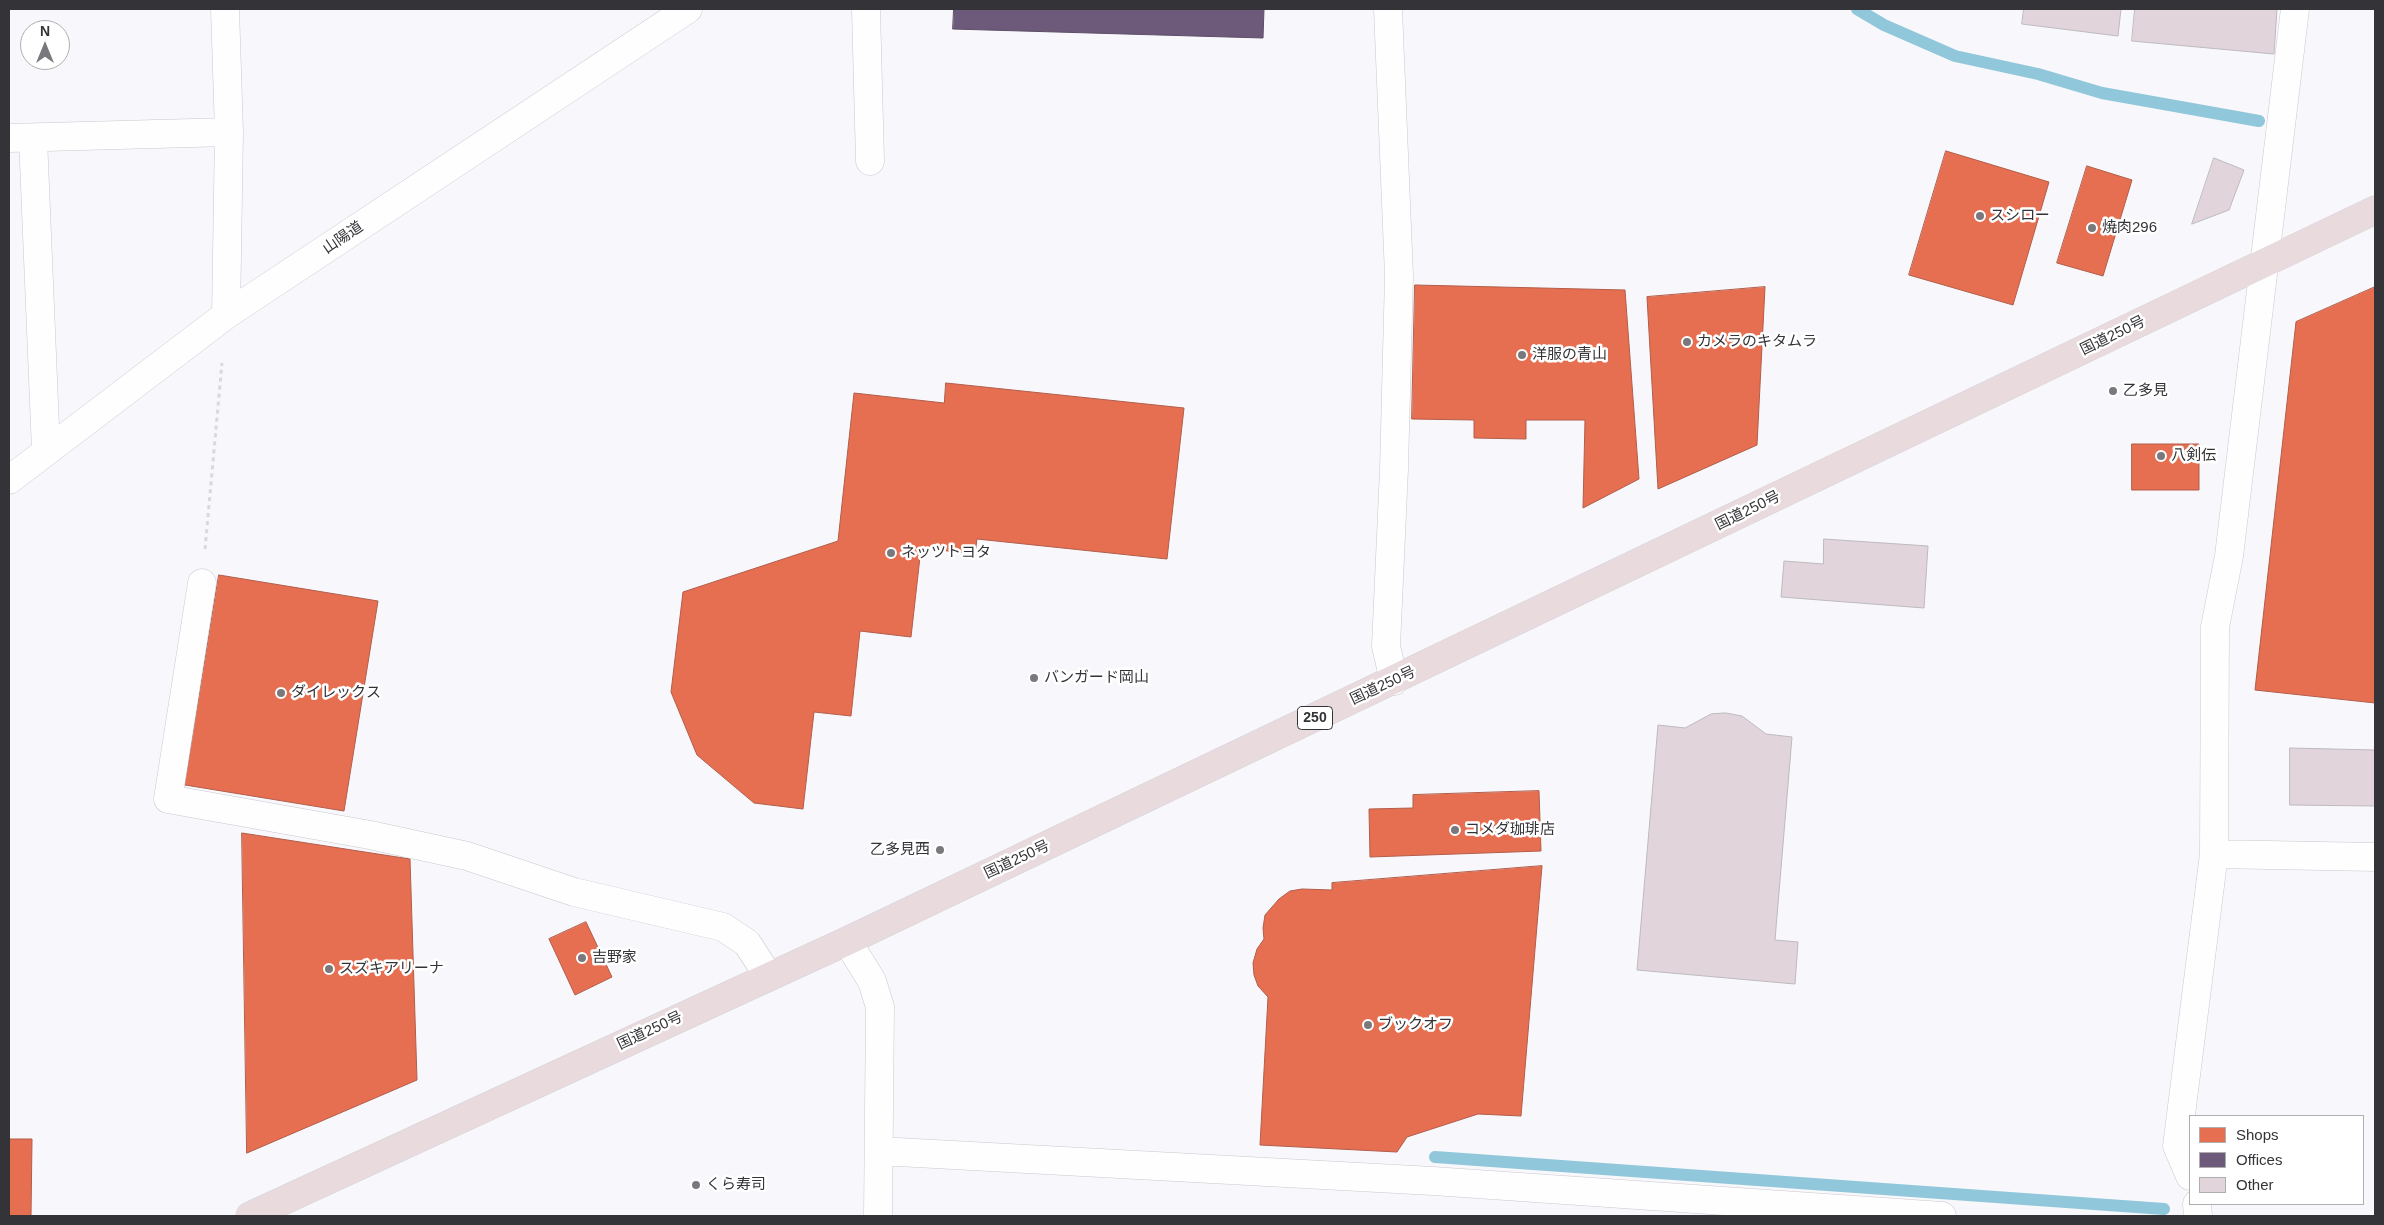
<!DOCTYPE html>
<meta charset="utf-8">
<style>
body{margin:0}
#map{position:relative;width:2384px;height:1225px;overflow:hidden;background:#f7f7fc;font-family:Arial,sans-serif}
canvas{display:block}
.frame{position:absolute;inset:0;border:10px solid #343438;pointer-events:none}
.legend{position:absolute;left:2189px;top:1115px;width:175px;height:90px;box-sizing:border-box;background:#fff;border:1px solid #aeaeaf;margin:0;padding:6px 9px;list-style:none;font-size:15px;color:#343438}
.legend li{display:flex;align-items:center;gap:10px;height:25px}
.legend b{width:25px;border:1px solid #aeaeaf}
.north{position:absolute;left:20px;top:20px;width:50px;height:50px;box-sizing:border-box;background:#fff;border:1px solid #aeaeaf;border-radius:50%;rotate:0deg;font-size:14px;font-weight:700;line-height:20px;text-align:center;color:#343438}
.north::after{content:'';display:block;margin:auto;width:18px;height:22px;background:#78787d;clip-path:polygon(50% 0,100% 100%,50% 72%,0 100%)}
</style>
<div id="map">
<canvas width="2384" height="1225"></canvas>
<div class="frame"></div>
<ul class="legend">
<li><b style="height:14px;background:#e76f51"></b>Shops</li>
<li><b style="height:14px;background:#6d597a"></b>Offices</li>
<li><b style="height:14px;background:#e2d4db"></b>Other</li>
</ul>
<div class="north">N</div>
</div>
<script>
const c = document.querySelector('canvas').getContext('2d');
c.lineJoin = 'round';
function fill(path, color) {
  c.fillStyle = color;
  c.fill(path, 'evenodd');
}
function strokePath(path, color, width, dash) {
  c.strokeStyle = color;
  c.lineWidth = width;
  c.lineCap = dash ? 'butt' : 'round';
  c.setLineDash(dash || []);
  c.stroke(path);
}
function write(font, color, halo, rows, align = 'center') {
  c.font = font + ' Arial,"Noto Sans JP",sans-serif';
  c.lineWidth = 5;
  c.setLineDash([]);
  c.textBaseline = 'middle';
  c.strokeStyle = halo;
  c.fillStyle = color;
  for (const [text, x, y, turn = 0] of rows) {
    c.save();
    c.translate(x, y);
    c.rotate((+turn || 0) * Math.PI / 180);
    c.textAlign = isNaN(turn) ? turn : align;
    if (halo) c.strokeText(text, 0, 0);
    c.fillText(text, 0, 0);
    c.restore();
  }
}
const shops = new Path2D(`
 M1946,151L2049,182L2013,305L1909,275Z
 M2087,166L2132,180L2103,276L2057,263Z
 M1415,285L1625,290L1639,479L1583,508L1585,420H1526V439L1474,438V420L1412,419Z
 M1765,287L1757,445L1658,489L1647,297Z
 M2375,287V703L2255,690L2296,322Z
 M946,383L1184,408L1167,559L977,539L975,554L921,548L911,637L860,631L851,716L814,712L803,809L754,803L697,755L671,692L683,592L838,541L854,393L944,403Z
 M2132,444H2199V490H2132Z
 M219,575L378,601L344,811L185,785Z
 M1539,791L1541,851L1370,857L1369,809L1413,808V795Z
 M242,833L410,859L417,1080L247,1153Z
 M1542,866L1521,1116L1478,1114L1407,1137L1397,1152L1260,1145L1268,997L1258,986L1254,975L1253,963L1257,949L1264,939L1263,928L1265,915L1279,899L1290,891L1302,889L1332,890V883Z
 M586,922L612,977L575,995L549,939Z
 M9,1139H32L31,1216H9Z`);
fill(shops, '#e76f51');
strokePath(shops, '#b15d4a', 1);
const offices = new Path2D(`
 M954,9H1264L1263,38L953,29Z`);
fill(offices, '#6d597a');
strokePath(offices, '#5c4e66', 1);
strokePath(new Path2D(`
 M1857,9L1884,25L1955,56L2038,74L2102,93L2259,121
 M1435,1157L2164,1209`), '#91c7da', 12);
const building = new Path2D(`
 M2024,9H2121L2118,36L2022,24Z
 M2135,9H2277L2274,54L2132,41Z
 M2214,158L2244,170L2229,210L2192,224Z
 M1824,539L1928,546L1924,608L1781,597L1784,561L1823,564Z
 M1726,713L1742,716L1766,734L1792,737L1775,940L1798,942L1795,984L1637,970L1658,725L1685,728L1711,714Z
 M2290,748L2375,750V806L2290,805Z`);
fill(building, '#e2d4db');
strokePath(building, '#bdbabe', 1);
const minor = new Path2D(`
 M225,9L229,132L226,315
 M866,9L870,161
 M1388,9L1399,276L1394,469L1386,646L1394,681
 M9,138L229,132
 M33,138L46,451
 M9,480L226,315L688,9
 M202,583L168,799L370,835L467,856L574,892L723,927L747,943L769,977
 M2214,854L2375,857
 M847,941L872,981L880,1007L878,1216
 M879,1151L1433,1181L1942,1216
 M2190,1176L2177,1146L2214,854L2215,627L2229,556L2295,9
 M2197,1204L2198,1216`);
const highway = new Path2D(`
 M250,1216L847,941L2375,210`);
strokePath(minor, '#c9c9cd', 29);
strokePath(highway, '#d3d3d6', 29);
strokePath(new Path2D(`
 M205,549L222,363`), '#d9d9da', 3, [4, 4]);
strokePath(minor, '#fefeff', 28);
strokePath(highway, '#e8dadd', 28);
for (const [x, y, r, color] of [
 [1980,216,5,"#78787d"],
 [2092,228,5,"#78787d"],
 [1687,342,5,"#78787d"],
 [1522,355,5,"#78787d"],
 [2113,391,5,"#78787d"],
 [2161,456,5,"#78787d"],
 [891,553,5,"#78787d"],
 [1034,678,5,"#78787d"],
 [281,693,5,"#78787d"],
 [1455,830,5,"#78787d"],
 [940,850,5,"#78787d"],
 [582,958,5,"#78787d"],
 [329,969,5,"#78787d"],
 [1368,1025,5,"#78787d"],
 [696,1185,5,"#78787d"]
]) {
  const dot = new Path2D();
  dot.arc(x, y, r, 0, 2 * Math.PI);
  c.fillStyle = color;
  c.fill(dot);
  strokePath(dot, '#fff', 2);
}
for (const [x, y, w] of [
 [1315,718,35]
]) {
  const box = new Path2D();
  box.roundRect(x - w / 2, y - 11.5, w, 23, 4);
  c.fillStyle = '#fff';
  c.fill(box);
  strokePath(box, '#343438', 1);
}
write('bold 14px', '#343438', null, [
 ["250",1315,718]
]);
write('15px', '#343438', '#fff', [
 ["スシロー",1990,216],
 ["焼肉296",2102,228],
 ["カメラのキタムラ",1697,342],
 ["洋服の青山",1532,355],
 ["乙多見",2123,391],
 ["八剣伝",2171,456],
 ["ネッツトヨタ",901,553],
 ["バンガード岡山",1044,678],
 ["ダイレックス",291,693],
 ["コメダ珈琲店",1465,830],
 ["乙多見西",930,850,"right"],
 ["吉野家",592,958],
 ["スズキアリーナ",339,969],
 ["ブックオフ",1378,1025],
 ["くら寿司",706,1185]
], 'left');
write('15px', '#343438', '#fff', [
 ["山陽道",343,238,-34],
 ["国道250号",2113,336,-26],
 ["国道250号",1748,511,-26],
 ["国道250号",1383,686,-25],
 ["国道250号",1017,860,-25],
 ["国道250号",650,1031,-25]
]);
</script>
